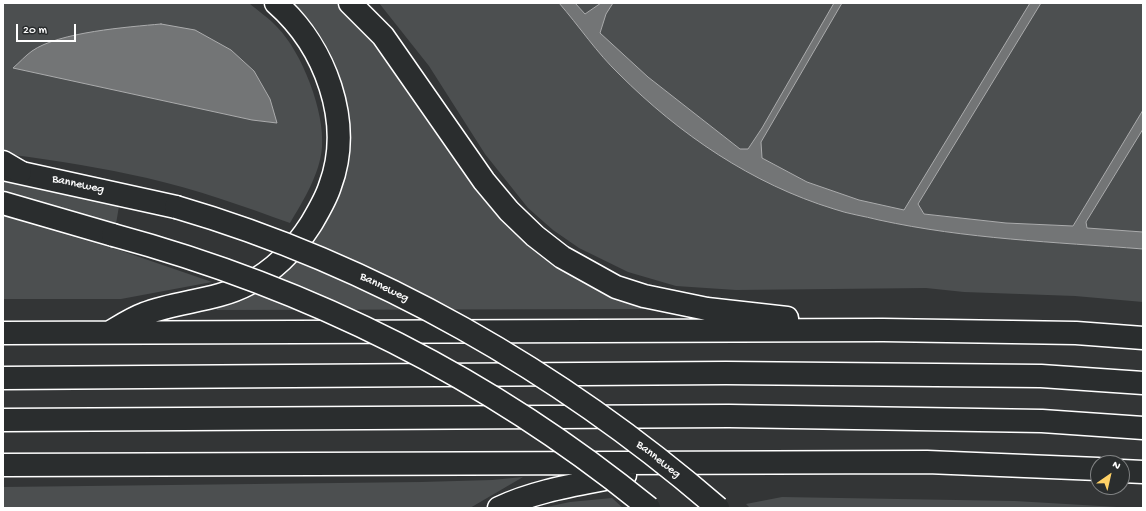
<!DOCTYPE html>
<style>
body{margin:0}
#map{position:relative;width:1146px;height:511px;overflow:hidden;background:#333536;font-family:"Gochi Hand",sans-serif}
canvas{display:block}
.frame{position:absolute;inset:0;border:4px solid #fff;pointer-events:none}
.north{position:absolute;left:1090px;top:455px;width:40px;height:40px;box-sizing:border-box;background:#2a2d2e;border:1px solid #7f8182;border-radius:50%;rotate:34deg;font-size:11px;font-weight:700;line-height:16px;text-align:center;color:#fff}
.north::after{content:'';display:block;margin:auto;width:14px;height:18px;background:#ffd166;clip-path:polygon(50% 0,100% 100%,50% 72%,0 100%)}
.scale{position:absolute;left:16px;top:24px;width:60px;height:18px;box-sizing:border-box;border:2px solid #fff;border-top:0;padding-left:5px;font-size:12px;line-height:14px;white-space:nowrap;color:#fff;-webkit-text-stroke:3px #2a2d2e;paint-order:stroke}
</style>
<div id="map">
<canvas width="1146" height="511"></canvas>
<div class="frame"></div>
<div class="north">N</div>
<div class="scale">20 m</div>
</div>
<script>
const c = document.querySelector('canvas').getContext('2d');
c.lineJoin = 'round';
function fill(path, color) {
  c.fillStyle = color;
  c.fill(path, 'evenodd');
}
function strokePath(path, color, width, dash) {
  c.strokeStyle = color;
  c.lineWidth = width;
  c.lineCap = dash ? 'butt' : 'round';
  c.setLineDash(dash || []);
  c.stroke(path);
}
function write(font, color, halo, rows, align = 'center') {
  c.font = font + ' "Gochi Hand",sans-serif';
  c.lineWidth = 3.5;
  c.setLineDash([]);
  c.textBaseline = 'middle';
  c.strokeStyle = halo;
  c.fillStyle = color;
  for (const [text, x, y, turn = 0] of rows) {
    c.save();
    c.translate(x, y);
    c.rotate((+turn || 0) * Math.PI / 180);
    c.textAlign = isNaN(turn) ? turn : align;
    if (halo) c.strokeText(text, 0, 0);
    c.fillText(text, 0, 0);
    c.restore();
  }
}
fill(new Path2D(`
 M3,3H249C258,11 269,18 277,27C302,52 325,112 322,147C320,174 303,201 290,223C243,206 195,189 147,178C103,168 59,161 14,155L3,151ZM161,24L277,123L252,120L14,68L59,39L119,28Z
 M289,3H338L366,29L493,204L656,309L217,310L216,307L257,293L278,278L297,257L344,147Z
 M379,3H559C579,26 597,53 619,74C679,134 752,183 834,209C848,214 864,216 879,220C966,239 1054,242 1143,249V302L1075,296L964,292L926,288L736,290L676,286L628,272L579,248L553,230L528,208L485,154L429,66Z
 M575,3H601L585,14Z
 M613,3H834L762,128L748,149H740L648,77L600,33L606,14Z
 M842,3H1030L904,211L859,200L807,182L762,158L761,142Z
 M1041,3H1143V110L1073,226L1006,223L924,214L918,204Z
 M1143,129V232L1087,228L1086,222Z
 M3,177L119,206L116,224L3,192Z
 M3,215L26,223L119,250L212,282L121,299H3Z
 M523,477L470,508H3V487L421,482L492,480Z
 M782,497L1015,501L1134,508H750L746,504Z
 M612,498L623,508H542L570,502Z`), '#4c4f50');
const water = new Path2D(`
 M559,3H575L585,14L601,3H613L606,14L600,33L648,77L740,149H748L762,128L834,3H842L761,142L762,158L807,182L859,200L904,210L1030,3H1041L918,204L924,214L1006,223L1073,226L1143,110V129L1086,222L1087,228L1143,232V249C1054,242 966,239 879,220C864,216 848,214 834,209C752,184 679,134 619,74C597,53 579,26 559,3Z
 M161,24L195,30L231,50L254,71L270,99L277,123L252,120L13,68C20,62 25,56 32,51C59,32 128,27 161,24Z`);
fill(water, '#737576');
strokePath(water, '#abacad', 1);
const primary = new Path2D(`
 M3,169L176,207
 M3,203L113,235`);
const highway = new Path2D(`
 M350,3L383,36L484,181L509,211L535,236L562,257L616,287L644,296L707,309L787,318
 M3,162L20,172
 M112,331C122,325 133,318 144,314C177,301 216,301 248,284C275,270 295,249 311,224C318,212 326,199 330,186C354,122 325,46 276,3
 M3,333L883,330L1076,333L1143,338
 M3,378L726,373L1041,376L1143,383
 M3,420L729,416L1042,421L1143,428
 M3,465L927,462L1098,469
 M1122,471L1143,472
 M499,508C539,489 583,484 625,475`);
strokePath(primary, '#fff', 25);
strokePath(highway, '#fff', 25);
strokePath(primary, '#2a2d2e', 22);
strokePath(highway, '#2a2d2e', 22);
const primaryBridge = new Path2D(`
 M176,207C375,265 562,373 718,508
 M113,235C309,288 491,379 649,508`);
strokePath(primaryBridge, '#fff', 25, []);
strokePath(primaryBridge, '#2a2d2e', 22);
write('12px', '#fff', '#2a2d2e', [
 ["Banneweg",78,185,12],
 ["Banneweg",384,288,26],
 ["Banneweg",658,460,38]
]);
</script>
